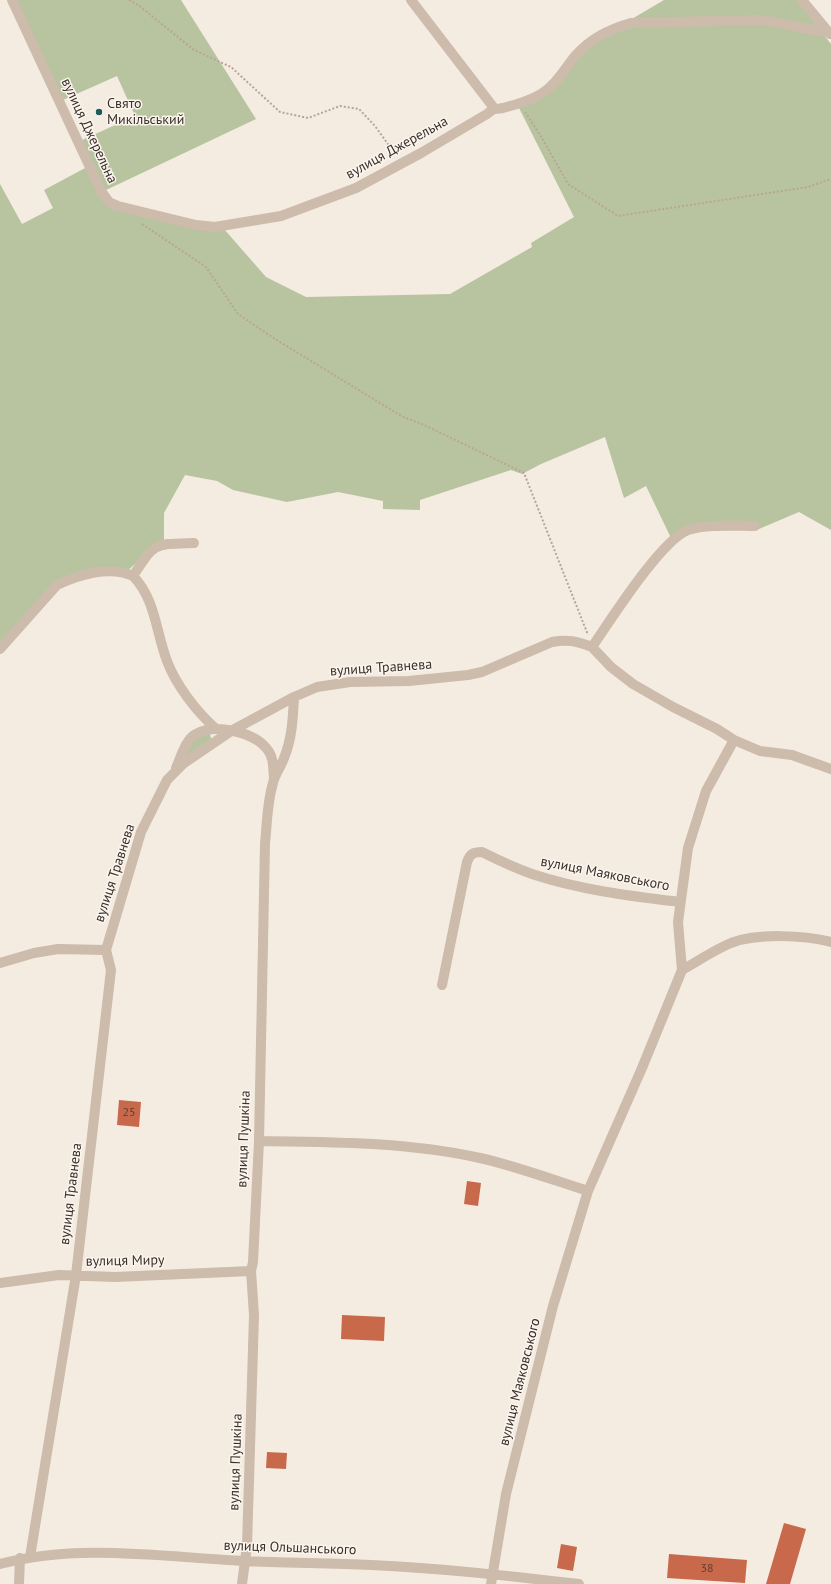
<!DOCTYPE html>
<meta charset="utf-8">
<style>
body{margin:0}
canvas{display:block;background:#f4ebe1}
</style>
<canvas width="831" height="1584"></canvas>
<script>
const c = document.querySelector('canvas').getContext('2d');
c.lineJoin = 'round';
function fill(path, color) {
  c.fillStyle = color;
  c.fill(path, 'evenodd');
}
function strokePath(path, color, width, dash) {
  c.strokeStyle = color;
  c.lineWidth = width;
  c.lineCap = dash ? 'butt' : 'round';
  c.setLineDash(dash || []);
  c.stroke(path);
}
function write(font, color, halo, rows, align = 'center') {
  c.font = font + ' "PT Sans",sans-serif';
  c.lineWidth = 3;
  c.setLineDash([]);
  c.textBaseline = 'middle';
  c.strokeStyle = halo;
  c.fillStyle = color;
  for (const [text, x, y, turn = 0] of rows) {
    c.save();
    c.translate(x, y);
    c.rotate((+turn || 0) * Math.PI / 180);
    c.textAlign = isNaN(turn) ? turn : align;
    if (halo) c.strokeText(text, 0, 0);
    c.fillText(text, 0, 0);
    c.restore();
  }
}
fill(new Path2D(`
 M14,0H181L256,119L104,191L82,140L135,116L117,76L63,100Z
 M664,0H797L831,44V530L799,512L759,529L754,523L715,524L671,538L646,486L624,498L605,437L541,464L522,474L511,470L420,500V510L383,509V501L338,492L287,502L233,490L217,481L185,475L164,513V542L136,563L124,574L88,576L59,587L0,653V184L22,224L53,208L44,190L87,167L108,204L224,229L266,277L306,297L450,294L532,247L531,243L574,217L519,108L540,92L574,53Z
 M210,733L211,739L184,760C191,742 190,739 210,733Z`), '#b8c4a0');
fill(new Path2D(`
 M119,1100L141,1102L139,1127L117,1125Z
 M467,1181L481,1183L478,1206L464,1204Z
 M342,1315L385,1317L384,1341L341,1339Z
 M267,1452L287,1453L286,1469L266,1468Z
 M784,1523L806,1529L790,1584H766Z
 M561,1544L577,1547L573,1571L557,1568Z
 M669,1554L747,1560L745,1583L667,1578Z`), '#c8694b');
strokePath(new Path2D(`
 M129,0L138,5L194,50L231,67L280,112L308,118L340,106L359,109L375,126L390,147L404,150
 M525,112L542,138L568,184L618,216L808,187L831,179
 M142,224L206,267L238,314L275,339L403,417L422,424L524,473L588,635`), '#b9a596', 2, [2, 2]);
strokePath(new Path2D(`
 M12,0L101,191L109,202L118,206L196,225L215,227L281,216L356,188L421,153L487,114C495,107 494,110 503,108C515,105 531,100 541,94C556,85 565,68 576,55C591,38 609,29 631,23L759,20C783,22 805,30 828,32
 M411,0L494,108
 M802,0L830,34
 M133,576C155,598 156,632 167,661C176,685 196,711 215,728
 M592,647L611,667L633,684L673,707L717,729L734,740L760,751L792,755L831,769
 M0,649L57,585C78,575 110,565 133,576C155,542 154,544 194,543
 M176,768C181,757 185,740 196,734C214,723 254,732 267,749C274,757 273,768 274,778
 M0,963L34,953L58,949L106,950
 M682,970C698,961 714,950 731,943C757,933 804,935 831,942
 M442,985L467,862C470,854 473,852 482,852C498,860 515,868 532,874C580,890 631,896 680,902
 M259,1141C333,1142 408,1142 480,1158C516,1166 553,1180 588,1191
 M0,1283L59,1275L115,1277L251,1271
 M30,1557L76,1275L111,970L106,950L141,832L167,780L184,763L231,731L294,697L317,687L350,682L409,681L468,675L482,672L552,642C568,639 576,641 592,647C610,621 661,540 688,530C706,524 735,526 755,526
 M0,1564C79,1543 163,1557 244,1561C286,1563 329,1563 371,1565C440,1568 510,1576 579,1584
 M19,1584L20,1558
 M242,1584L247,1546L254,1315L251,1271L253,1262L259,1141L265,844C267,824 267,803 273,783C275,774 281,767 284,758C292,739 293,718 294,697
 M491,1584L506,1494L553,1306L588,1191L642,1068L682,970L678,922L688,848L706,791L734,740`), '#cdbbac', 10);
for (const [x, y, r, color] of [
 [99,112,4,"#1f5a5e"]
]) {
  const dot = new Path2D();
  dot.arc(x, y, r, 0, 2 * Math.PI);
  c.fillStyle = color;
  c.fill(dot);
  strokePath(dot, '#fbf5ee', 1.5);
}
write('12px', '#5e3e33', null, [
 ["25",129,1113],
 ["38",707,1569]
]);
write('14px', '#3b302b', '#fbf5ee', [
 ["Свято",107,104],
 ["Микільський",107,120]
], 'left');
write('14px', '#3b302b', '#fbf5ee', [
 ["вулиця Джерельна",89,131,65],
 ["вулиця Джерельна",397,148,-29],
 ["вулиця Травнева",381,668,-4],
 ["вулиця Травнева",115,873,-72],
 ["вулиця Маяковського",605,874,11],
 ["вулиця Пушкіна",244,1139,-88],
 ["вулиця Травнева",71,1194,-83],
 ["вулиця Миру",125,1261,-1],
 ["вулиця Маяковського",520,1382,-76],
 ["вулиця Пушкіна",236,1462,-88],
 ["вулиця Ольшанського",290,1548,2]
]);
</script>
